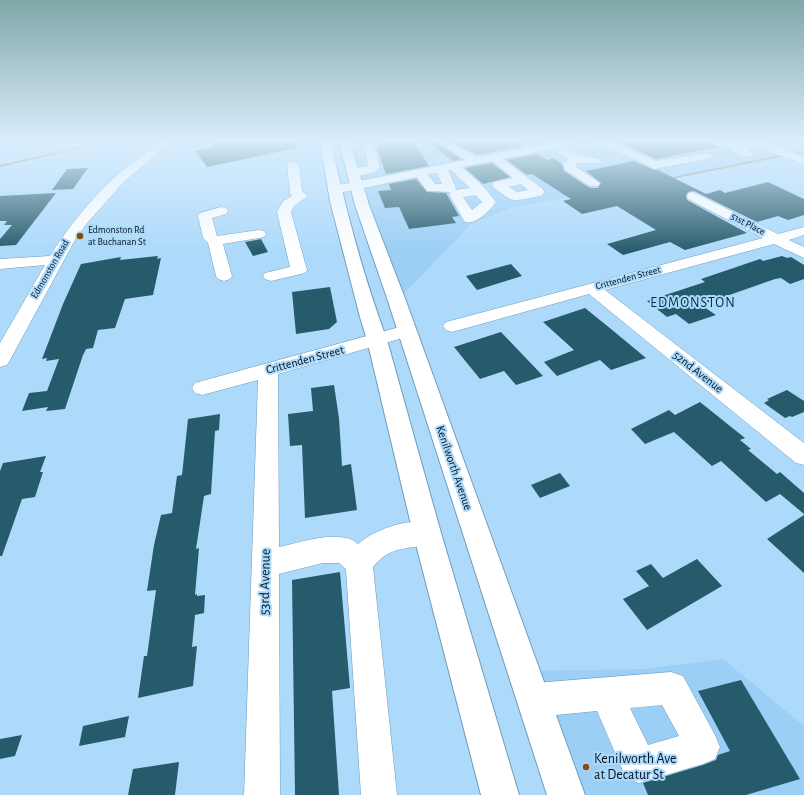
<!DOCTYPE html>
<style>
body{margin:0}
canvas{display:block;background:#addafb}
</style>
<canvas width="804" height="795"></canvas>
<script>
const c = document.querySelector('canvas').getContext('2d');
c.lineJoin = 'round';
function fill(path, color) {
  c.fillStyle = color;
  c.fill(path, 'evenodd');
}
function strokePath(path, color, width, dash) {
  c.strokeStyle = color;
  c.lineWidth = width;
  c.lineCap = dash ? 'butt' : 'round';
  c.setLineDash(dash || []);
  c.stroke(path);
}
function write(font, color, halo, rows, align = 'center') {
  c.font = font + ' "Alegreya Sans",sans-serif';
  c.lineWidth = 4;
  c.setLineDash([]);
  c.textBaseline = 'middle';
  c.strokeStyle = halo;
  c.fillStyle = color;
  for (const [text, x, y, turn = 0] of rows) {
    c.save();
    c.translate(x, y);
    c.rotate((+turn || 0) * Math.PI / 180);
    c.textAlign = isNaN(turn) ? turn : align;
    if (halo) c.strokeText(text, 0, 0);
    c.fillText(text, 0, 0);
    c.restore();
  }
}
fill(new Path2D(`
 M344,141H804V152L511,208L471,224L397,301Z
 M723,659L804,726V795H566L525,671L644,669Z`), '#9bcff5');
fill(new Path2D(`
 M106,141H111L0,167V165Z
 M804,151V153L794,155L792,154Z
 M780,155L782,156L781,157L666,180L664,179Z`), '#819348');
fill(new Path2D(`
 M208,141H296L297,148L207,167L195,151L214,147Z
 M377,141H413L429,166L386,174L376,146H379Z
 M426,141H438L439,144L461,159L453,161Z
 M449,141H515L524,146L477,155Z
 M617,141H711L713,145L719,147L656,159Z
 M537,154L547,160L553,158L562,164L564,171L590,188H598L601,183L586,171L634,161L654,170H658L706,194L720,190L725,193L768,182L804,199V215L788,220L778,216L757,222L694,191L688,192L686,196L687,200L747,233L685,250L670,242L623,255L607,244L656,230L617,206L582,214L563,201L571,199L532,174L527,175L507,160Z
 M492,163L510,177L483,184L465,168Z
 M88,168L73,189L52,190L67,169Z
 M416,179L427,192L446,193L459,216L452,217L456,223L409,229L399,207L385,208L378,191L391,190L389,184Z
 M56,193L16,245L0,246V239L12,225H4L7,221H0V196Z
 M261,239L268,252L253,256L245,242Z
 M158,256L157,259L161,258L153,295L125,299L115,328L98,330L93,348L86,349L83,355L65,409L46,411L48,407L22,411L29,393L47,391L59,359L46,361L47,358L42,359L63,304L81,264L121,257L120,260Z
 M782,256L787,258L791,257L804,265V279L790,284L781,278L775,279L701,305L716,315L689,324L676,314L667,317L647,301L705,282L701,279L760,259L763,261Z
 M511,264L522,276L477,290L466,276Z
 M330,287L337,322L329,329L296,334L292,292Z
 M585,308L611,329L646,358L611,370L600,360L557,376L544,362L574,350L543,322Z
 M501,332L543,376L516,385L504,371L480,379L454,347Z
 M334,385L339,418L342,466L351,464L357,510L305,518L302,445L290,446L288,414L313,411L311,388Z
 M787,390L804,401V412L792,417L790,416L785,418L764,403L769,400L767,399Z
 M700,402L745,438L740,440L751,449L748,450L777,474L780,472L804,493V514L780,494L766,502L721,461L712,466L674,432L645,444L631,429L669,410L675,415Z
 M220,414L219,430L215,431L211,494L204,496L196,549L199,548L195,595L197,594V596L205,595L204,613L195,615L192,647L197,646L193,686L138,698L144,656H147L156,590L147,591L154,545L161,515L172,513L177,476L182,475L188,419Z
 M46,456L40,472H43L35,497L22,499L2,556H0V471L3,463Z
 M560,473L570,486L540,498L531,485Z
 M804,515V573L767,539Z
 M697,559L722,586L647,630L623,599L649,586L636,571L651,564L663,578Z
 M340,572L350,688L332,691L339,795H295L292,580Z
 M741,680L800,779L746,795H648L643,783L703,765L716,760L718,755L730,751L698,691Z
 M129,716L125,737L79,746L83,726Z
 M22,735L15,756L0,759V739Z
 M179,762L175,795H128L133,769Z`), '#265b6b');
const minor = new Path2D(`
 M161,141H172L123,183L88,222L76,238L10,360L7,365L0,367V343L45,265L0,269V259L50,256C68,227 90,200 115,177C129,164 146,153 161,141Z
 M439,141C456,141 462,150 477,157L559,141H579L578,143L568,145L569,150C582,158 585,155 599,159L601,161L599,163H578L575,166L600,183L598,186H590L565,170L563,164L568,159L559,153L557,148L503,159L543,189L544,192L543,195C534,197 518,202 510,199C504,196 499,191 494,188L492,185L494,182L513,178L492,161L462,167L485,188L496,202C489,211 476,225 465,222L463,219L449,194L450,192L427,191L417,177L334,194L330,193L328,190L330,187L334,186L465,160L440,143ZM448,170H451L470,188L455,190L456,188ZM437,173L442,184H435L428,174ZM521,184L528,190L517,192L509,187ZM476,195L482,202L472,210L463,197Z
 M597,141H610L656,161L707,153L711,154L713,156L711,158L707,159L655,169L598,143Z
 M712,141L742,143L748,141H762L804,157V164L755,146L746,149L753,154L751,156C745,158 734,154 732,149L713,144Z
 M369,144L374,147L380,167C374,175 357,177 348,175L346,172L348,169L368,166L364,147Z
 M293,161L297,163L299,165L302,191L308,196L294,206L291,212L307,270L305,273L271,281L265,279L263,276L265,273L290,267L277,212L283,201L292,196L290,193L287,165L289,163Z
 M693,192L778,234L804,227V235L789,240L804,247V258L774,244L605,290L804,443V465L796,463L589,294L452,332L446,330L443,326L446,322L763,238L688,199L687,196L688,193Z
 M221,207L226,208L228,211L226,214L212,218L217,236L259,230L264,231L266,234L264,237L259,238L223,244L232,276L230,279L224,281L218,279L216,276L208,243L203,238L198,216L200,213Z
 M407,325L413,327L416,331L413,335L278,374L279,547C300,543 340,528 358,544C376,528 414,516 436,524L440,533L436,542C411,551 392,543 373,567L397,795H361L346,569L339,563H323L279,574L280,795H244L258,380L202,395L195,393L192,388L195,383L202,381Z
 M671,672L683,676L715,735L720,747L715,759L703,764L639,783L626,778L597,711L535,717L523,712L518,700L523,688L535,683ZM662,705L679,736L648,745L630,708Z`);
const major = new Path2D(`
 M320,141H331C345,208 363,275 387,340L441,533L519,795H481L413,533L367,340L360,317L330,201Z
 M339,141H350L369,205L406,301L585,795H547L388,301L355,205Z`);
strokePath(minor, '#709bba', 1);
strokePath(major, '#709bba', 2);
fill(minor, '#fff');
fill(major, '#fff');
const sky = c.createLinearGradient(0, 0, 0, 252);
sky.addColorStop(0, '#7fa7a8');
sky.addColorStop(0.56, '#daeefd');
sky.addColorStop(1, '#daeefd00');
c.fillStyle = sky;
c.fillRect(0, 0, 804, 252);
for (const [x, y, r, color] of [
 [80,236,4,"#894d0b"],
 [586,767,4,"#894d0b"]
]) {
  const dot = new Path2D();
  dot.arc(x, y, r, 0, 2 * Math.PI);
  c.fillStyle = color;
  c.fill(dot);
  strokePath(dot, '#addafb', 1.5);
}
write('10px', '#041420', '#addafb', [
 ["51st Place",748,224,27],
 ["Edmonston Road",50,269,-60],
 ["Crittenden Street",628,278,-15]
]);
write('10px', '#041420', '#addafb', [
 ["Edmonston Rd",88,230],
 ["at Buchanan St",88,242]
], 'left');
write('12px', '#041420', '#addafb', [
 ["Crittenden Street",305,360,-15],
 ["52nd Avenue",698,372,38],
 ["Kenilworth Avenue",454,468,71]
]);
c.letterSpacing = '1px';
write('14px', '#022f49', '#addafb', [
 ["EDMONSTON",693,303]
]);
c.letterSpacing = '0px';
write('14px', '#041420', '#addafb', [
 ["53rd Avenue",265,582,-89]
]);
write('14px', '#041420', '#addafb', [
 ["Kenilworth Ave",594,759],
 ["at Decatur St",594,775]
], 'left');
</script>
